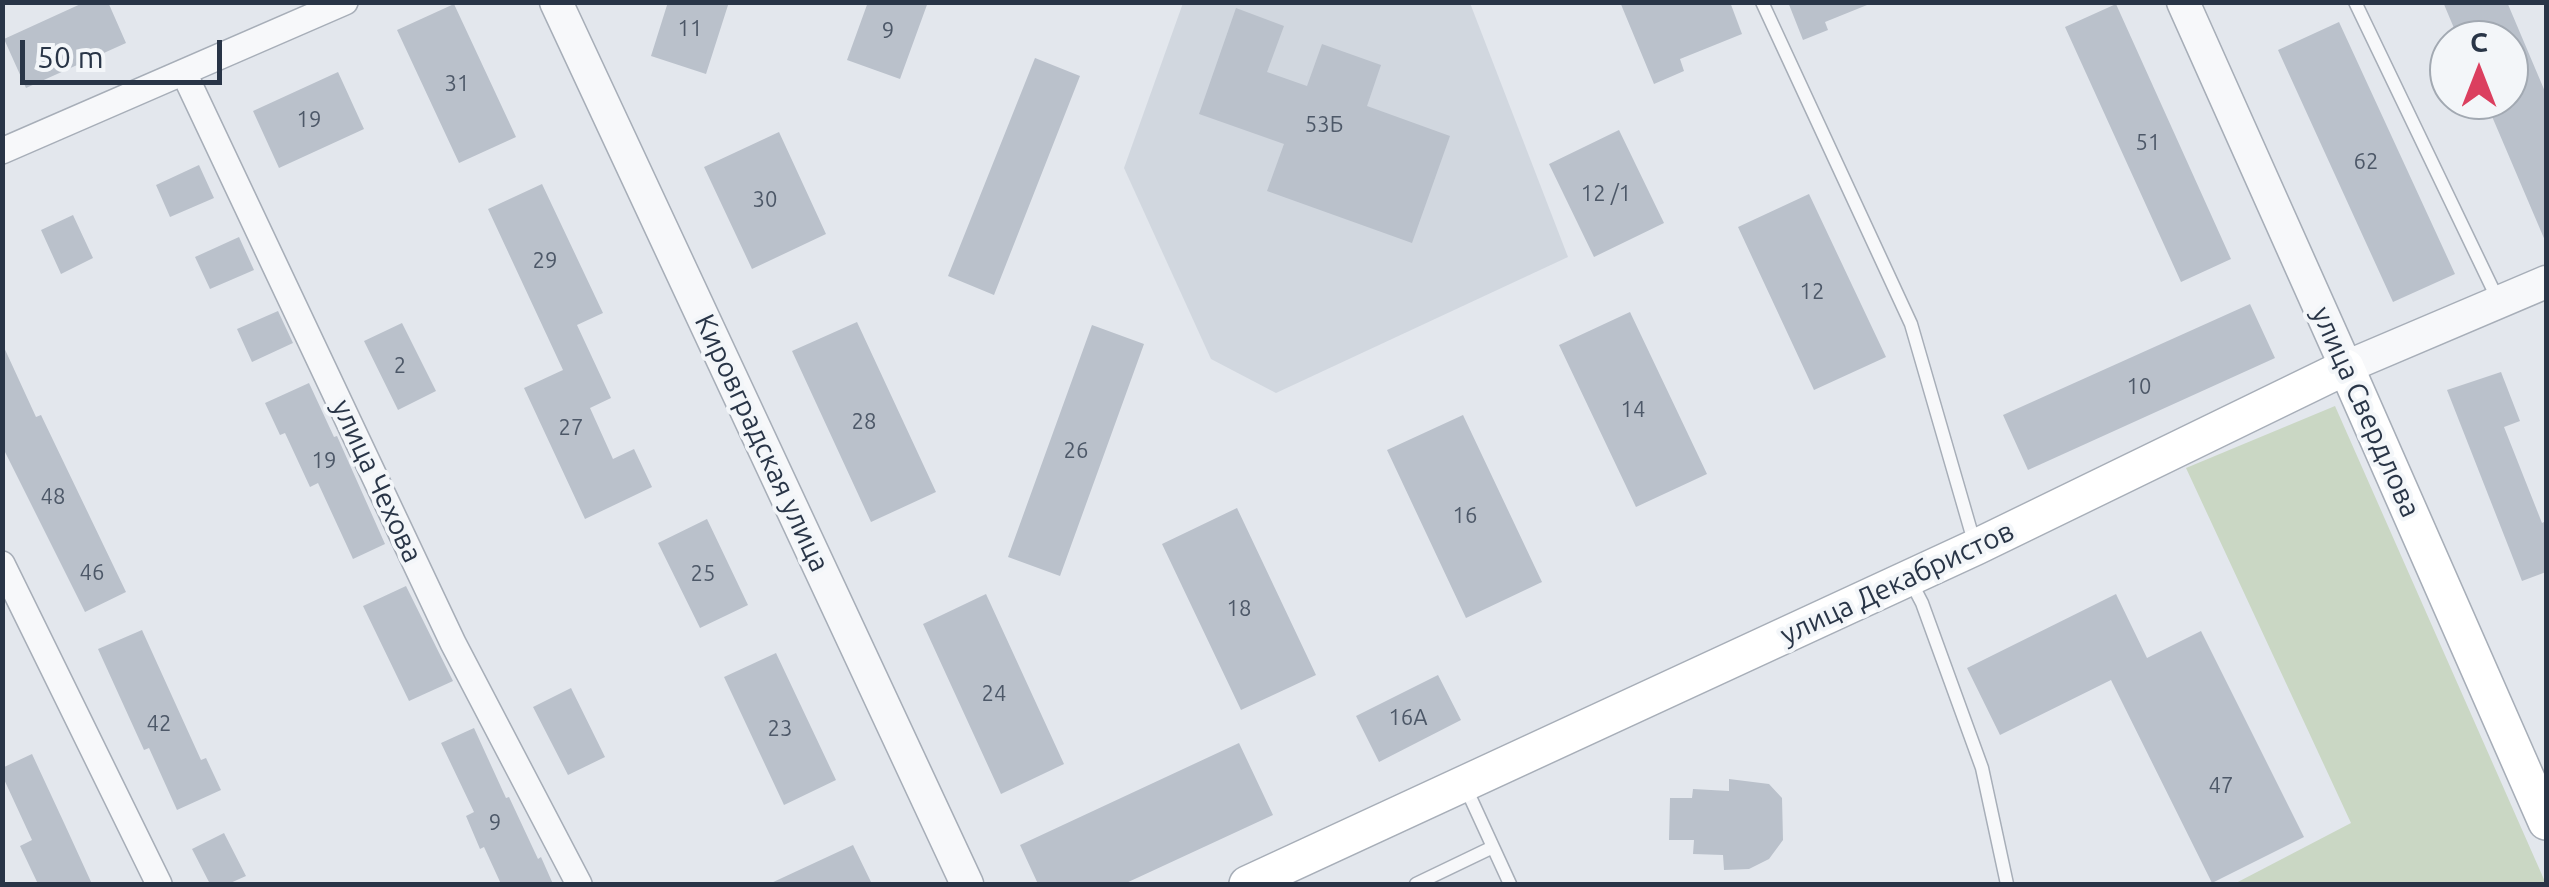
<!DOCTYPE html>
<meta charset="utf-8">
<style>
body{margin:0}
#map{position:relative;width:2549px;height:887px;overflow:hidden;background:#e3e7ed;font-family:Ubuntu,sans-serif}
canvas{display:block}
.frame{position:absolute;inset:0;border:5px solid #293547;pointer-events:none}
.north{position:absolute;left:2429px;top:20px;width:100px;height:100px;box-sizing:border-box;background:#f3f6f9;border:2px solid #a2a9b2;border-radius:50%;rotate:0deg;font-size:28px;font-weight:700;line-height:40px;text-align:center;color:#293547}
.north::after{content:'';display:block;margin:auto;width:35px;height:45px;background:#db3f5f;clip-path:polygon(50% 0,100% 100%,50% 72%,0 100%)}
.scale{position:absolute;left:20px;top:40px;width:202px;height:45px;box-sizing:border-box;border:5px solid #293547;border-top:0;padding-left:12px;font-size:30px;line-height:35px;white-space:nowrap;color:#293547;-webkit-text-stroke:8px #f3f6f9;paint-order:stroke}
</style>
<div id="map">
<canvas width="2549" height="887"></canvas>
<div class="frame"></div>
<div class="north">С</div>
<div class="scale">50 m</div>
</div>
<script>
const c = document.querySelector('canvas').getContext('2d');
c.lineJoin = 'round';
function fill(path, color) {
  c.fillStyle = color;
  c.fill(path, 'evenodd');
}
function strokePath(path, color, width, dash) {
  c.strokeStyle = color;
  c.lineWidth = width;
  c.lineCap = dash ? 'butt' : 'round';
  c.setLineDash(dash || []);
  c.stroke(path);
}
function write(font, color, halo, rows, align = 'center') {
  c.font = font + ' Ubuntu,sans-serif';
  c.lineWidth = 8;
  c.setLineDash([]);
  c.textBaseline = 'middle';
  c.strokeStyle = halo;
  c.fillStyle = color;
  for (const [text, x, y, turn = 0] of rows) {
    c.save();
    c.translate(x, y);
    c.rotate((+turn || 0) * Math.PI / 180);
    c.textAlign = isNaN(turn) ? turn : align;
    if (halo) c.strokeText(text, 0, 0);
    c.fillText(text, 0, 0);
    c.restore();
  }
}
fill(new Path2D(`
 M1183,3H1470L1568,257L1276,393L1211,359L1124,168Z`), '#d1d7df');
fill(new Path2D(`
 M2335,406L2546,884H2234L2351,823L2186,468Z`), '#cad7c4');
fill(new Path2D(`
 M85,2H108L126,43L26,88L4,39Z
 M668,2H729L706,74L651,56Z
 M868,2H928L900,79L847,60Z
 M1620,2H1730L1742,34L1680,59L1684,71L1654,84Z
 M1788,2H1872V3L1825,22L1828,30L1803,40Z
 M2443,2H2507L2546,94V243L2485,100H2509V40H2459Z
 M454,4L516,137L459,163L397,30Z
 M2116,4L2231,259L2181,282L2065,27Z
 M1236,8L1284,26L1267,72L1307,86L1322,44L1381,65L1367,106L1450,136L1412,243L1267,191L1284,144L1199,114Z
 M2339,22L2455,274L2393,302L2278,50Z
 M1035,58L1080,76L994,295L948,276Z
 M338,72L364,129L279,168L253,111Z
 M1619,130L1664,223L1594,257L1549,164Z
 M779,132L826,234L752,269L704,167Z
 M199,165L214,198L170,217L156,185Z
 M542,184L603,313L577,325L611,398L590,408L613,459L634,449L652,487L585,519L524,388L563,370L488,209Z
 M1809,194L1886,357L1814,390L1738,227Z
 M73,215L93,258L61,274L41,230Z
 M239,237L254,270L210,289L195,257Z
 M2250,304L2275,358L2028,470L2003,415Z
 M278,311L293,343L252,362L237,329Z
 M1630,312L1707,474L1636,507L1559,345Z
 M857,322L936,492L871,522L792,351Z
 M402,323L436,391L398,410L364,341Z
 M1092,325L1144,344L1060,576L1008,557Z
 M2,343L36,417L41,415L126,592L85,612L2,446Z
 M2501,372L2520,421L2504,427L2542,523L2546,521V572L2522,581L2447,390Z
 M309,383L334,437L337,436L385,544L353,559L318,483L310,487L285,433L280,435L265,403Z
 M1463,415L1542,582L1466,618L1387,450Z
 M1237,508L1316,675L1241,710L1162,544Z
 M707,519L748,605L700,628L658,543Z
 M406,586L453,681L409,701L363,606Z
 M986,594L1064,764L1001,794L923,624Z
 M2116,594L2147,658L2201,631L2304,837L2212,883L2111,680L2000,735L1967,668Z
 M142,630L201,760L206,758L221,790L177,810L149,748L144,750L98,649Z
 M776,653L836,780L784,805L724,677Z
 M1438,675L1461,720L1379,762L1356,716Z
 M571,688L605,757L568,775L533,707Z
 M474,728L506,798L509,797L538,859L541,857L553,884H501L484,847L480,849L466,816L474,812L441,743Z
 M1239,743L1273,815L1124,884H1038L1020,845Z
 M32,754L65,825L92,884H38L20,846L32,840L2,775V768Z
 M1729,779L1769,784L1782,798L1783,840L1769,859L1749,869L1724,870L1723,855L1693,854L1694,840H1669L1670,798H1692L1693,789L1729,791Z
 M224,833L246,876L228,884H210L192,849Z
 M853,845L872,884H769Z`), '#bac1cb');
const service = new Path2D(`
 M1762,2L1911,324L1975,545
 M2355,2L2499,302
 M1910,580L1922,603L1982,768L2007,884
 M1465,786L1510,884
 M1416,884L1493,847`);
const minor = new Path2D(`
 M184,73L453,643L579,884
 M2,151L345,2
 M2,564L159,884`);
const tertiary = new Path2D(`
 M556,2L967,884
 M2183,2L2346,367L2546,282`);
const secondary = new Path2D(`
 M1247,884L1976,547L2346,367L2546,822`);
strokePath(service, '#a7aeb8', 15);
strokePath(minor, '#a7aeb8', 28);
strokePath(tertiary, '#a7aeb8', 35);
strokePath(secondary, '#a7aeb8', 38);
strokePath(service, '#f7f8fa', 12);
strokePath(minor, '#f7f8fa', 25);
strokePath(tertiary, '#f7f8fa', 32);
strokePath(secondary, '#fff', 35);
write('22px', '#4d5868', null, [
 ["11",690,29],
 ["9",888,31],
 ["31",457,84],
 ["19",309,120],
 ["53Б",1324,125],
 ["51",2148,143],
 ["62",2366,162],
 ["12 /1",1606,194],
 ["30",765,200],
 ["29",545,261],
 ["12",1812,292],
 ["2",400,366],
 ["10",2139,387],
 ["14",1633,410],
 ["28",864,422],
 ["27",571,428],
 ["26",1076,451],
 ["19",324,461],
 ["48",53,497],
 ["16",1465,516],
 ["46",92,573],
 ["25",703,574],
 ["18",1239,609],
 ["24",994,694],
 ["16А",1408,718],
 ["42",159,724],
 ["23",780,729],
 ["47",2221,786],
 ["9",495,823]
]);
write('28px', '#293547', '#f3f6f9', [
 ["улица Свердлова",2366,412,66],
 ["Кировградская улица",762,443,65],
 ["улица Чехова",377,481,65],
 ["улица Декабристов",1897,583,-25]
]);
</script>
